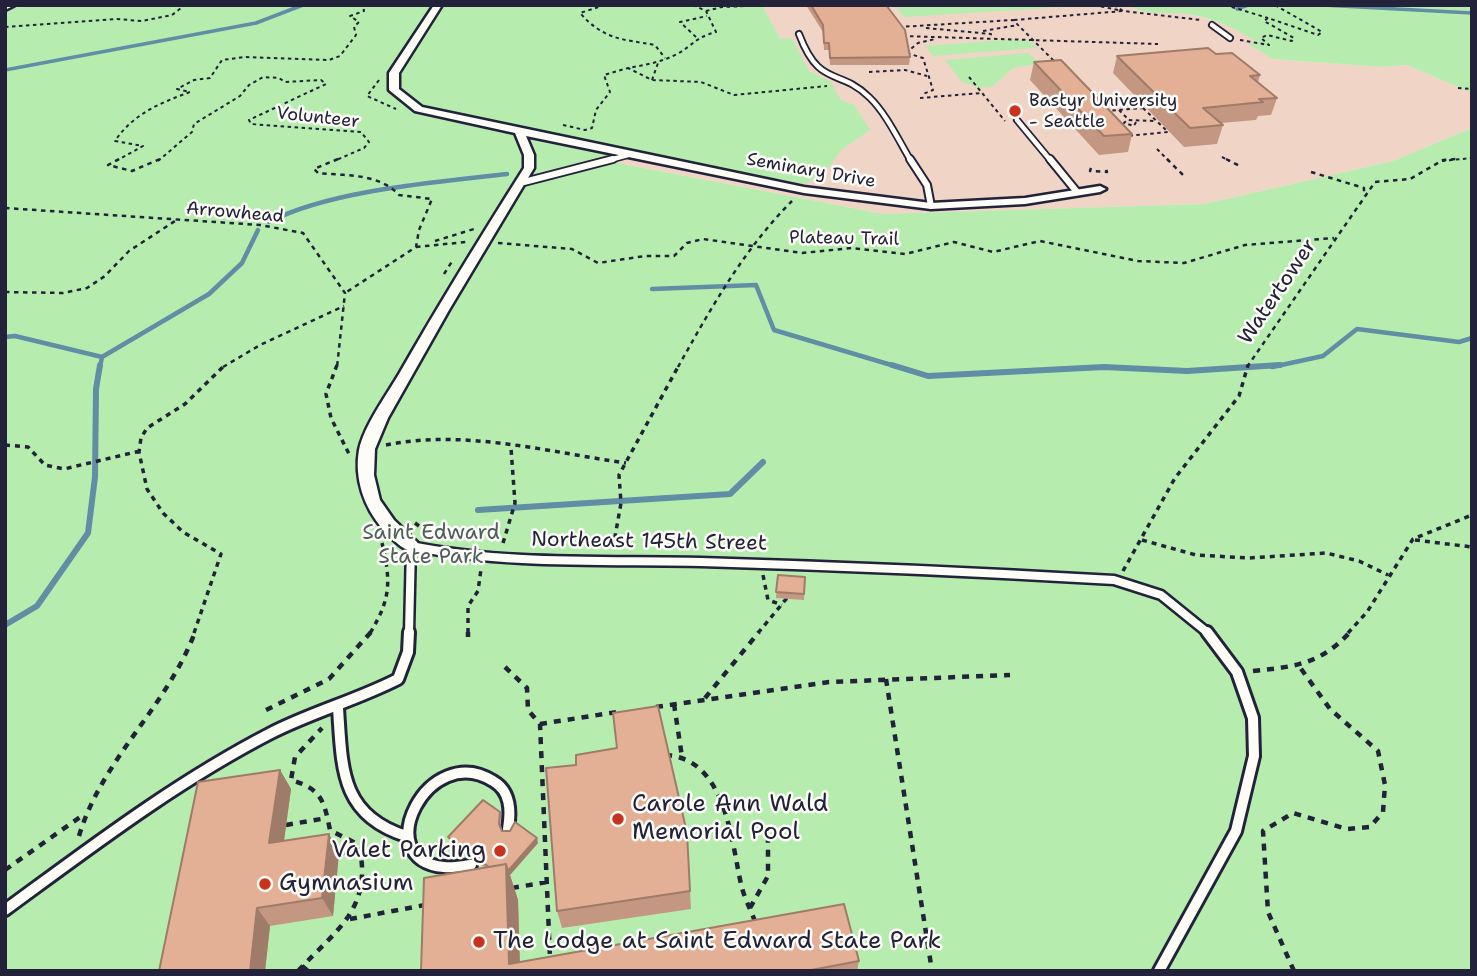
<!DOCTYPE html>
<style>
body{margin:0}
#map{position:relative;width:1477px;height:976px;overflow:hidden;background:#f5e5da;font-family:"Shantell Sans",sans-serif}
canvas{display:block}
.frame{position:absolute;inset:0;border:7px solid #22223b;pointer-events:none}
</style>
<div id="map">
<canvas width="1477" height="976"></canvas>
<div class="frame"></div>
</div>
<script>
const c = document.querySelector('canvas').getContext('2d');
c.lineJoin = 'round';
function fill(path, color) {
  c.fillStyle = color;
  c.fill(path, 'evenodd');
}
function strokePath(path, color, width, dash) {
  c.strokeStyle = color;
  c.lineWidth = width;
  c.lineCap = dash ? 'butt' : 'round';
  c.setLineDash(dash || []);
  c.stroke(path);
}
function write(font, color, halo, rows, align = 'center') {
  c.font = font + ' "Shantell Sans",sans-serif';
  c.lineWidth = 5;
  c.setLineDash([]);
  c.textBaseline = 'middle';
  c.strokeStyle = halo;
  c.fillStyle = color;
  for (const [text, x, y, turn = 0] of rows) {
    c.save();
    c.translate(x, y);
    c.rotate((+turn || 0) * Math.PI / 180);
    c.textAlign = isNaN(turn) ? turn : align;
    if (halo) c.strokeText(text, 0, 0);
    c.fillText(text, 0, 0);
    c.restore();
  }
}
fill(new Path2D(`
 M488,5H1128L1136,10L1187,14L1228,24L1258,42L1250,44L1273,59L1383,67L1407,65L1472,93V128L1393,161L1204,204L884,214L618,163L653,130Z`), '#f0d5c6');
fill(new Path2D(`
 M28,5H762L780,39L792,38L809,71L831,82L841,100L854,105L870,130L841,150L825,173L805,184L630,152L618,163L884,214L1204,204L1393,161L1472,128V971H5V10Z
 M895,5H1098L904,17Z
 M1128,5H1472V93L1407,65L1383,67L1273,59L1248,44L1257,42C1235,28 1213,18 1187,14C1168,12 1144,16 1128,5Z
 M1005,40L1030,41L1037,48L933,56L925,46Z
 M1028,53L1036,60L1035,64L1013,68L993,86L979,88L961,81L945,60Z`), '#b6edaf');
strokePath(new Path2D(`
 M1322,5L1472,13
 M1237,9L1248,5
 M5,70L256,23L303,5`), '#618da5', 3.5);
strokePath(new Path2D(`
 M269,222C330,190 437,182 507,174
 M652,289L756,285L774,330L898,367
 M5,337L15,336L102,357
 M100,367L102,357L209,294L242,263L258,230
 M1103,367H1105
 M1272,367L1323,356L1357,329L1459,342L1472,338`), '#618da5', 4.5);
strokePath(new Path2D(`
 M892,365L928,376L1104,367L1187,371L1280,365
 M478,510L730,494L763,462
 M5,625L37,606L88,533L95,477L96,389L100,365`), '#618da5', 6);
const laneFar3 = new Path2D(`
 M1212,25L1230,38
 M799,34C820,89 838,67 869,97C886,113 899,141 911,161
 M1017,120L1051,161
 M606,161L628,155`);
const laneFar2 = new Path2D(`
 M910,159L927,185L931,206
 M1050,159L1077,192
 M524,182L613,159`);
const laneFar1 = new Path2D(`
 M409,633L411,546C506,565 605,560 701,562C839,566 977,572 1114,580L1161,595L1208,633`);
const lane = new Path2D(`
 M338,708C342,768 340,815 406,836
 M471,865C462,866 453,868 444,867C368,861 428,740 493,781C511,791 511,811 508,829
 M5,910C91,847 176,782 271,733C312,712 357,700 398,679L408,652L409,632
 M1159,971L1236,831L1254,756L1253,718L1237,672L1207,632`);
const street = new Path2D(`
 M434,5H442L399,73V89L422,107L804,187L931,203L1025,198L1100,186L1106,189L1100,192L1025,204L931,209L804,193L526,136L534,155V168L449,310L388,418L375,449L374,475L380,500L394,520L417,542L419,546L417,550C404,554 392,538 383,529C364,508 354,478 359,450C364,426 386,396 399,374C439,304 481,236 524,168V155L515,133L415,111L389,90V73Z`);
const secondary = new Path2D(`
 M5,5H15L5,10Z`);
strokePath(laneFar3, '#22223b', 8);
strokePath(laneFar2, '#22223b', 10);
strokePath(laneFar1, '#22223b', 13);
strokePath(lane, '#22223b', 16);
strokePath(street, '#22223b', 5);
strokePath(secondary, '#22223b', 5);
strokePath(new Path2D(`
 M605,5L580,13C604,40 622,39 655,45L665,58
 M693,5L706,11L716,32C694,38 695,44 677,54C662,62 645,65 628,68L652,80L701,82L734,95L827,86
 M1094,5L1118,10
 M1114,5L1123,11L1201,20
 M1225,5L1268,18
 M706,11L722,7L771,5
 M1014,20L1123,11
 M5,27L116,19L142,21L172,15L185,5
 M899,27L1013,20L1055,62
 M926,28L991,34L990,38
 M983,31L1018,25
 M903,36L1158,44
 M696,37L680,22L707,16
 M1240,40L1269,45L1261,38L1267,35L1292,41L1294,38L1264,21L1268,18L1318,35L1322,32L1275,5
 M906,53L918,43L935,39
 M907,53L923,58L933,90L923,94
 M869,72L905,70L927,76
 M969,77L1005,121
 M379,80L367,96L396,109
 M652,80L658,63
 M1458,88L1472,89
 M920,98L981,93
 M1096,101L1131,98L1143,108
 M1143,108L1168,132L1117,137L1093,112Z
 M1119,110L1129,120
 M1136,122L1134,126L1124,123L1127,120L1156,121
 M563,125L585,130L592,128L596,110L610,92L604,75L628,68
 M1157,149L1169,161
 M1222,157L1230,161
 M116,161L143,146L115,141C133,114 160,103 190,92L177,89L194,80L210,78L222,60L245,57L329,60L340,56L356,35L354,27L359,22L350,16L364,11L363,5
 M158,161L192,132L194,124L240,96L249,85L263,77L279,78L285,82L321,80L326,84L249,120L251,124L361,132L369,142L364,148L334,161
 M1442,161L1472,158`), '#22223b', 2, [3.5, 3.5]);
strokePath(new Path2D(`
 M119,159L108,165L132,171L160,159
 M338,159L314,169L318,173C346,176 379,173 399,195L432,199L419,230L416,247L345,293
 M1167,159L1185,177
 M1226,159L1240,166
 M1091,168L1090,171L1107,172L1106,169
 M1311,172L1364,188V196
 M5,208L260,225L303,233L345,293L337,367
 M435,241L474,229
 M498,243L572,249L598,263L645,256H674L687,243L703,239L802,253L852,248L905,254L954,242L993,252L1040,241L1138,261L1184,263L1245,245L1334,238
 M416,247L466,242
 M444,274L453,260
 M5,292L63,293L87,288L105,276L129,251L175,221
 M223,367L260,345L344,306
 M678,367C711,308 744,249 792,201
 M1247,367L1375,182L1410,179L1443,160L1457,159`), '#22223b', 2.5, [4.5, 4.5]);
strokePath(new Path2D(`
 M337,365L326,394L331,418L349,454
 M5,445L28,447L45,465L64,469L140,451
 M386,445C464,429 548,452 626,463
 M415,523L431,535
 M1142,540L1196,555L1249,558L1326,553L1359,561L1388,575
 M1415,540L1472,547
 M503,543L515,503L511,448
 M613,548L621,503L619,475L679,365
 M1123,571L1175,478L1239,396L1248,365
 M763,575L768,600L782,605
 M194,633L221,554L183,532L163,513L147,489L139,452L141,438L147,428L185,404L225,365
 M370,633C391,599 391,581 382,543
 M468,633V606L478,591L481,569
 M758,633L787,598
 M1348,633L1367,612L1413,539L1472,515`), '#22223b', 3.5, [5, 5]);
strokePath(new Path2D(`
 M468,632V637
 M505,667L527,688L528,710L540,724L550,958
 M1253,671C1294,667 1321,664 1350,632
 M886,679L932,971
 M705,698L759,632
 M674,704L682,757
 M656,707L829,682L1010,675
 M266,710L329,679L371,632
 M540,724L617,712
 M665,755C726,758 731,840 741,884C744,898 751,910 756,924
 M286,825L327,818
 M79,836C102,759 167,707 195,632
 M339,855L359,845
 M5,870L83,815
 M512,888L547,882
 M750,908L768,876V839
 M350,919L425,905
 M302,966L308,971
 M298,971C337,929 373,909 359,845L330,830C324,801 322,789 291,780L295,757L322,728
 M1294,971L1268,912L1263,831L1293,813L1347,829L1370,827L1383,812L1385,785L1378,751L1330,709L1299,666`), '#22223b', 4.5, [7, 7]);
strokePath(laneFar3, '#fdfcf7', 4.5);
strokePath(laneFar2, '#fdfcf7', 6);
strokePath(laneFar1, '#fdfcf7', 8);
strokePath(lane, '#fdfcf7', 10);
fill(street, '#fdfcf7');
fill(secondary, '#fdfcf7');
fill(new Path2D(`
 M806,5H886L910,57L909,65H830L829,50H824L823,32Z
 M1216,54L1260,75L1258,82L1277,98L1271,115L1258,116L1256,120L1221,123L1223,125L1217,144L1184,147L1113,73L1117,56Z
 M1034,62L1132,134L1128,152L1099,155L1030,80Z
 M778,575L805,577L804,600L776,598Z
 M280,770L291,789L284,841L339,853L333,916L270,926L265,971H159Z
 M500,812L501,817L500,827L502,831L538,843L510,875L518,900L520,962L859,961L857,971H421L485,868L450,842L448,837Z
 M687,833L691,909L562,928L557,911Z`), '#c39781');
fill(new Path2D(`
 M280,770L291,789L281,862L269,843Z
 M329,834L339,853L333,916L322,898Z
 M537,838L538,843L510,875L518,900L520,971L509,964L506,864Z
 M257,908L270,926L265,971H250Z`), '#9f7b69');
const building = new Path2D(`
 M811,5H886L905,30L910,57L830,58L829,43H824L823,25Z
 M1208,48L1216,54L1232,53L1260,75L1250,76L1277,98L1259,99L1263,102L1203,108L1223,125L1190,128L1117,56Z
 M1061,60L1132,134L1104,136L1034,62Z
 M778,575L805,577L804,594L776,592Z
 M658,706L687,833L690,891L557,911L546,768L576,765V755L617,748L613,713Z
 M280,770L269,843L329,834L322,898L257,908L250,971H159L198,782Z
 M483,800L500,812L499,824L502,831H510L515,822L537,838L508,871L506,864L489,867L448,837Z
 M506,864L509,964L844,904L859,961L806,971H421L424,878Z`);
fill(building, '#e3b096');
strokePath(building, '#9f7b69', 2);
for (const [x, y, r, color] of [
 [1015,111,7,"#c8321e"],
 [618,819,7,"#c8321e"],
 [500,851,7,"#c8321e"],
 [265,884,7,"#c8321e"],
 [479,942,7,"#c8321e"]
]) {
  const dot = new Path2D();
  dot.arc(x, y, r, 0, 2 * Math.PI);
  c.fillStyle = color;
  c.fill(dot);
  strokePath(dot, '#fdfcf7', 2.5);
}
write('18px', '#22223b', '#fdfcf7', [
 ["Bastyr University",1029,101],
 ["- Seattle",1029,122]
], 'left');
write('18px', '#22223b', '#fdfcf7', [
 ["Volunteer",318,118,6],
 ["Seminary Drive",811,171,10],
 ["Arrowhead",235,213,5],
 ["Plateau Trail",844,239,1]
]);
write('21px', '#22223b', '#fdfcf7', [
 ["Watertower",1278,292,-56],
 ["Northeast 145th Street",649,542,1]
]);
write('21px', '#4e5f5e', '#fdfcf7', [
 ["Saint Edward",431,534],
 ["State Park",431,558]
]);
write('24px', '#22223b', '#fdfcf7', [
 ["Carole Ann Wald",632,805],
 ["Memorial Pool",632,833],
 ["Valet Parking",486,851,"right"],
 ["Gymnasium",279,884],
 ["The Lodge at Saint Edward State Park",493,942]
], 'left');
</script>
